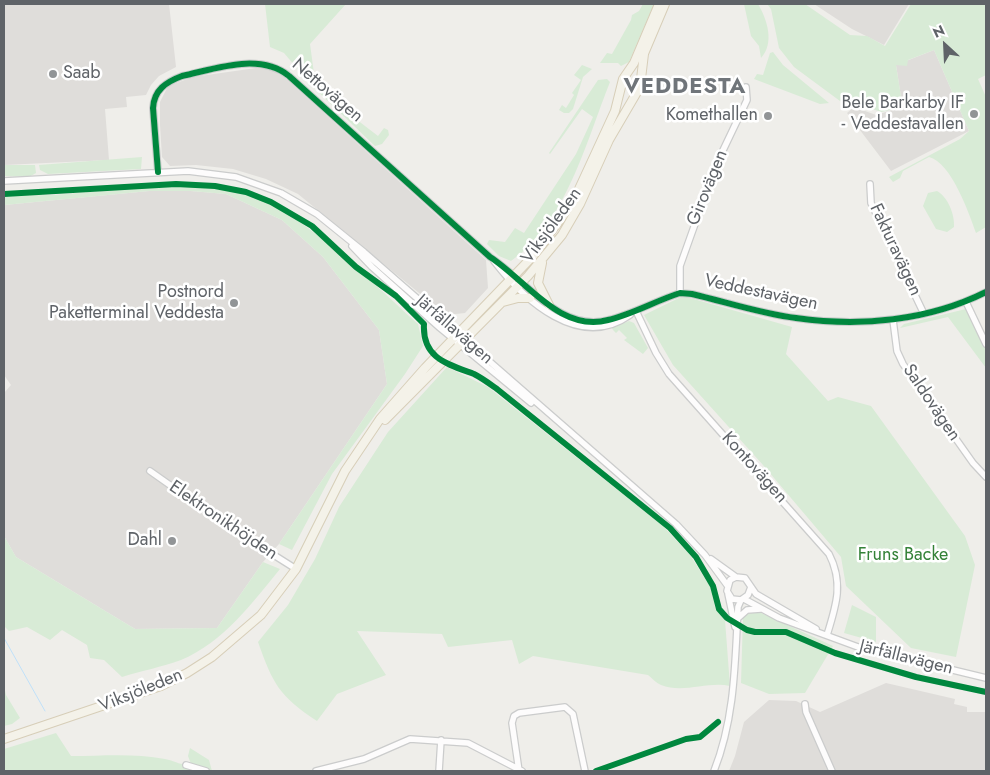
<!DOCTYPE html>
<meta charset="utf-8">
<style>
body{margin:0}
#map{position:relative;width:990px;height:775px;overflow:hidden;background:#efeeea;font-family:Jost,sans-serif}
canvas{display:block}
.frame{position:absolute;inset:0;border:5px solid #5f6368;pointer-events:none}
.north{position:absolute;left:920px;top:20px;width:50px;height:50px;-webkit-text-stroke:4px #fff;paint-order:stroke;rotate:335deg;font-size:14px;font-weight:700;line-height:20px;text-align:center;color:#5f6368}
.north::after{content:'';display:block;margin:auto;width:18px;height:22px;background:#5f6368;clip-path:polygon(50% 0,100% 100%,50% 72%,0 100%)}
</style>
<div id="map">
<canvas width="990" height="775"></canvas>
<div class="frame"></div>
<div class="north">N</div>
</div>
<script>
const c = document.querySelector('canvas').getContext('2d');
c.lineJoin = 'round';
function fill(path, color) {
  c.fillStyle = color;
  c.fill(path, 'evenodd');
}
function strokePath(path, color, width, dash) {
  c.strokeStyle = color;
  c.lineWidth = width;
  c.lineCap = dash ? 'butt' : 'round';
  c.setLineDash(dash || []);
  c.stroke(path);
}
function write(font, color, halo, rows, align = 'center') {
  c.font = font + ' Jost,sans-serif';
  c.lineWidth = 5;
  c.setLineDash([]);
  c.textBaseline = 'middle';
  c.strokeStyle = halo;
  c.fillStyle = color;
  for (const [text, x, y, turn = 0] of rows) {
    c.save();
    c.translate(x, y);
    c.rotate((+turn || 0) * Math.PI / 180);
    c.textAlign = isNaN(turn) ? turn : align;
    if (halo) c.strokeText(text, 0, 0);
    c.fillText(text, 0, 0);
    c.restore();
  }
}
fill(new Path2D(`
 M4,4H169L176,67L159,76L151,85L146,95L126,97L127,107L105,109L109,160L4,165Z
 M814,4H909L884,45L852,29Z
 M934,50L969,131L891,171L847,113L854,107L876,115L899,108L902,103L896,65Z
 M256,68L270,69L284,77L486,260L488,288L465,313L446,315L298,194L266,179L233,169L196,165L170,166L162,157L160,125V102L168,86L193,77Z
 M149,191H191L226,194L282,220L323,257L379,330L387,384L279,544L263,562L217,628L135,629L16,557L4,536V393L11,385L4,375V205Z
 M886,683L955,699L954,704L967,707V712H986V771H729L735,756L744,722L769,700L796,701L820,712Z`), '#dfddda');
fill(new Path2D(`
 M265,4H346L310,44L315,81L355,112L352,116L378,136L384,128L388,130L389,135L382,144L375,146L311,85L284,53L270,47Z
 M643,4H654L629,62L621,66L618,63H600L607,53L612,54L631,20L632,15L639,11Z
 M744,4H758C767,19 775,43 761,58L759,46L751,36Z
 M767,4H805L850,35L867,36L885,46L911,4H986V75L978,79L986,97V227L976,233C969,213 951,162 929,157L903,171L900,178L893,182L889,177L960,139L969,131L934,50L908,60L907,66L896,65L902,103L899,108L881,112L856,103L840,101L794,67L779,48L771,9Z
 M773,52L783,65L829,103L820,104L754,79L757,74L763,75L770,53Z
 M582,65L592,69L583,77L573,109L569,113H564L559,110L562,105L566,108L574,95L572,93L581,80L574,75Z
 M607,79L610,82C586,142 566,223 511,261L499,256L487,244L489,240L505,242L515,228L524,233L576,154L593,117L582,109L550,154L549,153L598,80Z
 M142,157L141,169L48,174L40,170L39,165Z
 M4,165H35L36,173L29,177L4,176Z
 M149,187C175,187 211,183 236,190C299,207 369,280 418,324L423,346L405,374L332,474L292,550L279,544L387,384L379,330L323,257L282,220L226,194L191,191H149L4,205V195H52Z
 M937,191C948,197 955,215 954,227L947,232L936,229L923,206L928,193Z
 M683,296L792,327L786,354L828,401L838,397L871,406L965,536L975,565L956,657L911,648L846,586L841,557L763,465L673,365L644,315Z
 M966,309L986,348V368L948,317L900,328L904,324Z
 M629,321L634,323L648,348L643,354L624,340L627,338L619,330L616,333L613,330L612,328Z
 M447,367L488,387L663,526L690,555L711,588L715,607L725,620L730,686C708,681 683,694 661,685C656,683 652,678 648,675L533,656L519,664L512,640L448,647L442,634L357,631L386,675L337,694L317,721C279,696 273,684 258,642L288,605L315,559L339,507L388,432Z
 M4,536L16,557L135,629L217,628L263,562L280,569C252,603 224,642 181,660C162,667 141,671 122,677L104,660L90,658L87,645L62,630L50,640L27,627L9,631L4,626Z
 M852,605L876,617V642L844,633Z
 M757,611L833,646L805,693L769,694L741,683L743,616Z
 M4,686L6,695L20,718L12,724L4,726Z
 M56,733L71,756C102,756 135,753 165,759C176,761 180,766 191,764L188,756L190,748L209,760L212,771H4V749Z`), '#d8ebd6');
strokePath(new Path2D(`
 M4,638L45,711`), '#bfe0f9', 1);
const minor = new Path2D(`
 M158,172L153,108C154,90 166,82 182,76C215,69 259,52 289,76L490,257C526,280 560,333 608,320C633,314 655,301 680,293L692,294C726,302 762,314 796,318C860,327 928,321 986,292
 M4,181L188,171L236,177L281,193L317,214L364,252L676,524L705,555L727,585
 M870,184L871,203L924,314
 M352,246L372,267L440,328L531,403
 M494,261C524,300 579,351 630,315
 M680,293V266L716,165L747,100L746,87
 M966,302L986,344
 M636,311L656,353L669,374L829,554C844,583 836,606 827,635
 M893,320L897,351L903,364L973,463L986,477
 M150,471L228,526L296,569
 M711,559L736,577
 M751,587L748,595L741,600L732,599L727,591L730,580L736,577L745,578L756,594L816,629
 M728,594L735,627
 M744,599L779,618L858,647L986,678
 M737,619L747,610L761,609
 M805,704L806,712L832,771
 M186,765L206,771
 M316,771L364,759L410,739L468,743L522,771
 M439,771L441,740
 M519,771L512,723L514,716L519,713L565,707L573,714L585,771
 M714,771C735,718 735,663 738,607L741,600`);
const major = new Path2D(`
 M643,56L665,4
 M542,263L538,283L549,305
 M503,302L518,298H530
 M385,420L528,276L562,235L580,204L609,140L640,87L644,54
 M4,739L161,686L187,673L212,657L261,615L296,569L345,471L380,419L425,368L533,256L573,202L615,111L623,79L634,63L659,4`);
strokePath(minor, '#cbcccc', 8);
strokePath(major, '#d7ceb8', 10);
strokePath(minor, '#fdfcfc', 5.5);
strokePath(major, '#f4f2e9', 8);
strokePath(new Path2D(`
 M158,172L153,108C154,90 166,82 182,76C215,69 259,52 289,76L490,257C526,280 560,333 608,320C633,314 655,301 680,293L692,294C726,302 762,314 796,318C860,327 928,321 986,292
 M4,194L176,184L215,186L246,192L271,202L312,226L356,267L396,296L424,324C422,358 447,364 474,374C482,378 490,384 497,389L670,528L696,557L713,586L719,609L727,618L747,630L755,632H786L835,653L916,677L986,692
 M596,771L686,739L700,737L718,722`), '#00873e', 6);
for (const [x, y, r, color] of [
 [53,74,5,"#919496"],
 [974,114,5,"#919496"],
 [768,116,5,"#919496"],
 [234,303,5,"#919496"],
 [172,541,5,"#919496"]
]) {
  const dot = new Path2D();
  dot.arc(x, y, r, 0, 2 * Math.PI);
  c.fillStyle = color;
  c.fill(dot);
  strokePath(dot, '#fff', 2);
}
write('18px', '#5f6368', '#fff', [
 ["Saab",63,74,"left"],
 ["Bele Barkarby IF",964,104],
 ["- Veddestavallen",964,125],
 ["Komethallen",758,116],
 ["Postnord",224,293],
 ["Paketterminal Veddesta",224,314],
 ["Dahl",162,541]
], 'right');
write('18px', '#5f6368', '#fff', [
 ["Nettovägen",327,91,41],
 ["Girovägen",708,188,-68],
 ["Viksjöleden",552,226,-54],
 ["Fakturavägen",895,250,65],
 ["Veddestavägen",761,293,12],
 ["Järfällavägen",454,330,41],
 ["Saldovägen",931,403,56],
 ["Kontovägen",754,468,48],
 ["Elektronikhöjden",223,521,34],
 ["Järfällavägen",906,658,14],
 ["Viksjöleden",141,691,-22]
]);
write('18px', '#348238', '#fff', [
 ["Fruns Backe",903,556]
]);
c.letterSpacing = '1px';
write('bold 22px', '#70757a', '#fff', [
 ["VEDDESTA",685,88]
]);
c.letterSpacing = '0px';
</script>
